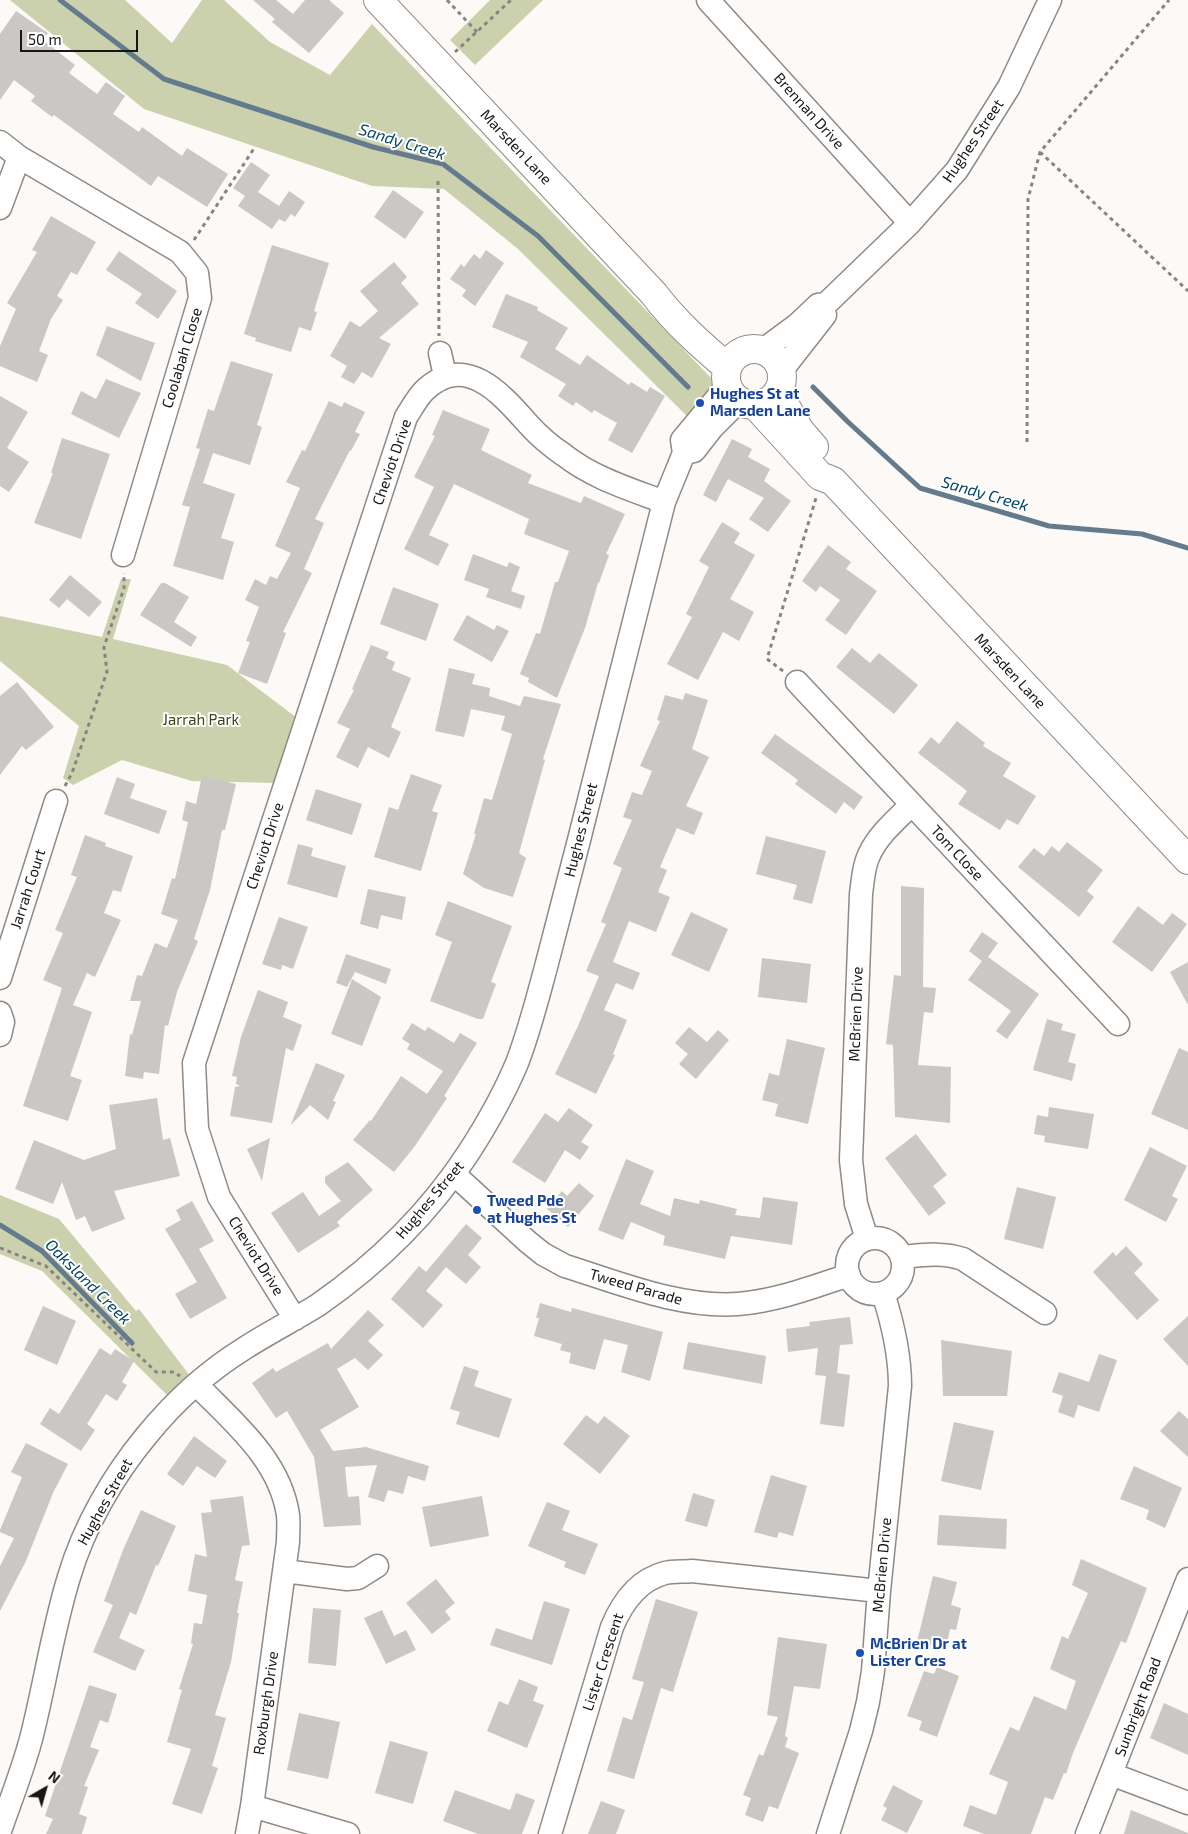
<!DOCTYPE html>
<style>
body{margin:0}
#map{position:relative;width:1188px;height:1834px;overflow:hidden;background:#fcf9f6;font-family:"Exo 2",sans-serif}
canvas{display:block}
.north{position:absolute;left:20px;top:1764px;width:50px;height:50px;-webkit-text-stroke:4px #fff;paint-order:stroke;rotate:38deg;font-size:14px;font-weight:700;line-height:20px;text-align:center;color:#181716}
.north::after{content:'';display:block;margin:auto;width:18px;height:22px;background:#181716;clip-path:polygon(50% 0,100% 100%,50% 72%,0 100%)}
.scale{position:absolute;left:20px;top:30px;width:118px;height:22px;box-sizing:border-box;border:2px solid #181716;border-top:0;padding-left:6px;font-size:15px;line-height:18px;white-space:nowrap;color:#181716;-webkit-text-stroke:4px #fff;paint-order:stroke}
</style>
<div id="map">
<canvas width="1188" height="1834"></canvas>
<div class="north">N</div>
<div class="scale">50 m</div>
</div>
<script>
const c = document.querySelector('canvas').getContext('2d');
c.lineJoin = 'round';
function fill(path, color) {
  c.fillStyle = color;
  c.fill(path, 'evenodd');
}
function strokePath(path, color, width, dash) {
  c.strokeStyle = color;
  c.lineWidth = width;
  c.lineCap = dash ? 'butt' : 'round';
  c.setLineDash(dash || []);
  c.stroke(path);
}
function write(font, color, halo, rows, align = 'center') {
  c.font = font + ' "Exo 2",sans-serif';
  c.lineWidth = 4;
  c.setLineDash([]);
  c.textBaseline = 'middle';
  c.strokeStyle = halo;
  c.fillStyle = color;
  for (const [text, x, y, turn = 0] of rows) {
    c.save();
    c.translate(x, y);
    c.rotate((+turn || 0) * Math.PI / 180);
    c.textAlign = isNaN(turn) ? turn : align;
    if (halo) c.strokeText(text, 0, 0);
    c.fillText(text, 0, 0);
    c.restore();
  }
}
fill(new Path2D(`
 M10,0H125L172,43L202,0H224L270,42L330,75L372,24L711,378L714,388L690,419L518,249L444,189L372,186L144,109Z
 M490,0H543L475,65L450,40Z
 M121,579H131L113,639L227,665L297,718L275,783L192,781L122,760L73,785L63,778L79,726L0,661V616L102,637Z
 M0,1195L59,1219L136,1311L139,1309L197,1385L176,1404L42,1271L0,1254Z`), '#ccd1ad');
strokePath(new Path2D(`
 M60,0L164,79L373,147L443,164L538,236L688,387
 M813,387L847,421L920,488L1049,526L1142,534L1188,548
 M0,1225L42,1251L132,1343`), '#637b8d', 5);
fill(new Path2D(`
 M253,0H276L293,14L305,0H329L344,13L309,53L272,22L275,19Z
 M16,11L48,33L43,40L75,65L69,73L97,94L106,82L125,96L113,114L139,132L142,127L182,156L187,148L228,174L207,207L158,176L151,186L54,115L52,117L31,101L35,96L14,80L0,100V34Z
 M251,162L270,175L258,192L279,206L289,191L305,202L295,217L291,214L285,222L279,219L272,229L238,206L245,196L233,188Z
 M393,190L424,212L405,239L374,217Z
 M51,216L96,242L77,275L71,272L57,296L63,300L51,319L39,351L48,355L37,382L0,366V346L16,309L7,303L37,252L32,250Z
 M272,245L329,263L314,311L317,312L311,331L299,327L291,352L255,341L256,338L244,334Z
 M486,250L504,263L475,306L462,296L466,290L450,279L461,264L464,267L474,254L480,259Z
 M119,251L177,291L158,319L135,303L142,294L106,270Z
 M394,262L407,277L401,283L419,304L379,338L391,344L372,378L362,372L354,384L341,377L347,366L330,356L350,321L360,327L378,311L360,291Z
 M506,294L538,307L537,310L568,328L555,349L580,365L587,355L629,385L631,382L647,392L650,387L665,396L632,453L608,440L617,423L594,410L592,413L576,402L573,406L558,396L566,384L520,357L528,342L492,327Z
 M107,326L155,343L141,381L96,355Z
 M231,361L273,374L257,425L262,427L250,465L213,453L203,483L235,494L221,538L234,542L223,580L173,566L190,507L182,505L200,449L196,448L208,409L214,411Z
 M106,379L141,393L119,438L71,414L81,391L96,399Z
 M0,396L28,412L7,448L29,462L9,492L0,486Z
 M329,401L342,407L344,402L365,412L355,432L360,434L351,451L350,450L315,519L324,523L304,569L312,573L283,632L286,633L267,684L238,673L250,642L246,641L259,607L245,600L255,579L266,585L270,576L277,579L291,553L275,546L300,488L286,482L302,450L305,451Z
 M443,410L490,429L481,450L532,475L528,483L581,503L584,496L625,514L606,554L609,555L599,583H598L585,628L557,698L528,682L529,678L520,674L536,633L540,634L555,582H558L569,551L524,534L529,519L454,484L429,535L449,544L438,566L404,549L434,487L414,477L435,436L432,435Z
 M62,438L110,454L81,539L34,523L53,473H51Z
 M732,439L752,449L748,457L770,469L764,481L791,501L768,532L749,519L764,498L728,479L716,502L703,495Z
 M722,522L740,533L734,543L755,555L730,599L754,612L739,641L723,632L698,680L667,664L692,617L686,614L709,567L699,561Z
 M828,545L851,562L846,569L877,591L846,635L825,620L840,600L820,586L816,592L802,581Z
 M473,554L507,567L509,562L520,567L511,591L525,596L521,609L486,597L489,589L464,580Z
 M70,575L102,602L89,617L67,599L59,608L49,600Z
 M161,583H165L189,597L174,622L197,637L191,647L140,615Z
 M393,587L439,604L426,641L380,624Z
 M467,615L494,630L497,625L509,631L492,662L453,640Z
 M371,645L389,652L386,658L395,662L392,670L411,678L391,727L401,732L389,758L368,747L358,768L336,757L350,729L337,723L354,690L352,689Z
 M852,648L870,663L879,653L918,685L894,714L836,667Z
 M449,668L475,674L472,684L490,688L489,696L520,706L524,696L561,704L543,759L545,760L519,853L526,858L513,897L484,888L463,874L476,834H474L484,798L492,800L512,734L501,730L505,716L471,709L464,737L435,731Z
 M17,682L54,727L26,750L22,746L0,775V696Z
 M685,693L708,700L692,749L709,757L686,806L703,813L694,835L677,828L660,867L667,870L658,892L670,897L656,932L629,921L613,962L640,973L633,990L616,983L604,1010L627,1020L613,1054L615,1055L596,1094L555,1074L578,1026L599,976L586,971L606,924L601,922L622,868L613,864L632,820L623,817L632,792L642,795L652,771L640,766L660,721L657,720L665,695L683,700Z
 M957,721L985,743L983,746L1011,763L1003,776L1036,796L1018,825L1007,819L1000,830L958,804L967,791L918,753L931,737L939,744Z
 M775,734L863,797L854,810L844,802L836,814L795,784L798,780L761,753Z
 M411,774L442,785L432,811L438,813L421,871L374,857L389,807L398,810Z
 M202,776L236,784L225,830H222L210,890L194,939L198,941L177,992L168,1026L165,1025L159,1074L144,1072L143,1079L125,1076L130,1034L132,1035L141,1001H130L137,975L142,976L155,943L167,948L178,920L161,914L172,878L175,879L188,822L182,820L186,801L196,804Z
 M117,777L135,784L130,798L167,811L159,834L104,814Z
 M316,789L362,804L352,835L306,820Z
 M85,835L106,843L105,846L133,856L121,892L113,890L104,913L121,920L95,977L87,973L73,1005L92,1012L70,1076L82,1080L68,1121L23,1106L62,988L43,980L63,933L55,930L77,877L71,875Z
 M766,836L826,851L812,904L793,899L797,885L756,874Z
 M1067,842L1103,870L1087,891L1094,897L1079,917L1018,867L1034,848L1044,856L1052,846L1059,852Z
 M298,844L313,848L311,856L346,866L337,898L287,884Z
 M901,886L924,888L923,987L936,988L933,1013L924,1012L918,1065L951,1067L950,1123L895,1117L893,1045L886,1044L894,975L901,976Z
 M368,889L406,897L402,920L381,915L378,929L360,924Z
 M448,901L512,926L491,982L496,984L483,1019H478L430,1001L452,942L435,935Z
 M1138,906L1163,925L1172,913L1187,924L1152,972L1112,942Z
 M691,912L728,929L709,972L671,955Z
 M279,917L308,927L293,969L282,965L281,970L262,964Z
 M982,932L998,943L988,957L1039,994L1007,1039L996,1031L1011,1011L968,980L982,961L969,951Z
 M346,954L391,969L386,984L355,972L347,987L336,983Z
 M762,958L811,964L807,1003L758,997Z
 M1188,962V1005L1170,972Z
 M352,979L381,997L362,1046L331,1034Z
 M258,990L288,1002L283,1017L302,1025L293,1051L286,1048L272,1123L230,1116L235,1087L240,1086L236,1084L237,1077L232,1076L241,1037Z
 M1047,1019L1063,1024L1061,1030L1076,1034L1068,1062L1076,1064L1072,1081L1033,1070Z
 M412,1023L425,1031L428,1027L454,1043L460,1033L477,1043L444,1096L447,1098L415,1146L394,1172L353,1140L370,1120L371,1121L401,1076L427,1094L443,1071L407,1049L410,1044L402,1039Z
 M689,1027L707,1042L718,1030L729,1040L696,1079L679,1064L688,1054L675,1043Z
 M787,1039L825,1048L808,1124L775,1116L778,1104L762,1100L769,1073L779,1076Z
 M1179,1048L1188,1052V1130L1151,1114Z
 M316,1063L345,1075L333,1101L336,1102L328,1120L310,1105L292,1124H291Z
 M157,1098L163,1140L170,1138L180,1176L114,1191L125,1219L92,1232L85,1216L76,1220L62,1182L53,1204L15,1189L34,1140L84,1160L116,1149L109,1105Z
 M1049,1107L1094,1114L1088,1149L1044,1142L1045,1136L1034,1134L1037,1115L1048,1117Z
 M569,1108L593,1125L581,1142L589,1147L580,1160L565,1150L545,1183L512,1162L545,1113L558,1122Z
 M916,1134L947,1175L933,1186L946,1203L929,1216L885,1158Z
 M270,1138L262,1181L247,1149Z
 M1150,1147L1187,1166L1172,1196L1178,1199L1166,1222L1124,1200Z
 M626,1159L654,1171L640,1204L670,1216L674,1198L699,1204L700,1200L737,1209L735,1215L760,1218L763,1197L798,1202L792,1245L731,1236L725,1259L663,1245L665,1236L631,1222L623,1240L598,1230Z
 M348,1162L373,1190L337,1222L340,1226L298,1253L271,1213L303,1192L319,1216L341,1201L325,1183V1177Z
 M579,1183L594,1196L568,1227L547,1209L562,1191L567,1196Z
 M1017,1187L1056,1197L1043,1249L1004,1239Z
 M192,1201L214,1241L199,1249L227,1298L190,1319L175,1294L197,1282L165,1229L181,1220L176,1210Z
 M466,1224L482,1238L468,1255L481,1267L466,1284L446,1267L426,1291L443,1305L423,1328L391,1299L419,1266L426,1272Z
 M1126,1246L1143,1264L1134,1273L1159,1300L1137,1320L1093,1272L1113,1252L1116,1256Z
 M540,1303L571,1312L572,1308L663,1332L650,1381L621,1372L628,1345L604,1339L595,1370L569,1363L571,1353L560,1350L562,1344L534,1336L539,1318H536Z
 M43,1306L76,1321L57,1365L24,1350Z
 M368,1310L384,1325L368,1341L383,1355L368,1370L355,1358L337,1369L359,1407L320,1430L333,1451L366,1447L429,1466L425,1481L408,1476L403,1494L388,1490L384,1502L368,1497L377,1465L345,1467L348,1497L359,1496L361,1525L324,1527L314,1457L287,1411L276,1418L252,1383L273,1368L276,1372L328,1343L331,1349Z
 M1188,1316V1366L1163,1339Z
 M850,1317L853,1344L840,1345L837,1373L850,1375L844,1427L820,1424L826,1376L815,1375L818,1348L788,1352L786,1329L810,1326L809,1322Z
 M941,1340L1012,1351L1007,1396H943Z
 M688,1342L766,1356L762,1384L683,1369Z
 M100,1348L111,1355L115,1349L134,1361L122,1382L127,1385L117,1401L106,1394L87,1424L95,1430L81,1451L40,1424L50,1408L59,1414Z
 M1099,1354L1117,1360L1099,1412L1078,1405L1074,1418L1058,1412L1063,1396L1052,1392L1059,1372L1089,1382Z
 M464,1366L479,1371L474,1386L512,1399L499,1438L456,1424L460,1412L450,1409Z
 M1179,1411L1188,1419V1457L1160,1431Z
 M586,1415L598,1424L604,1416L630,1436L600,1474L563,1444Z
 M954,1422L994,1431L981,1490L941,1481Z
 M194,1436L227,1461L215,1478L197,1466L183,1486L167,1474Z
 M26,1443L68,1464L53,1493L26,1561L0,1611V1566L14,1538L0,1532V1530L22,1477L11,1472Z
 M1134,1466L1182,1488L1165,1528L1146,1519L1149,1510L1120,1499Z
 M771,1475L807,1486L793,1536L779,1532L777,1538L754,1532Z
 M693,1493L715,1500L707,1527L685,1521Z
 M243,1496L250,1545L242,1546L235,1580L243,1582L237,1613H239L231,1662L215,1715L226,1718L212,1766L218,1768L202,1814L172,1804L191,1749L167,1742L182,1690L179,1689L193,1644L191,1643L194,1623L202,1624L207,1595L188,1591L195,1554L207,1557L201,1513L212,1512L210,1500Z
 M482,1496L489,1536L430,1547L422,1507Z
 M547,1502L570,1511L562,1530L598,1544L585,1575L564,1567L566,1562L528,1546Z
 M141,1510L176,1526L158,1566L156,1565L136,1615L130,1612L119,1638L145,1650L135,1671L93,1652L113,1605L104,1601L123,1550Z
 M939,1515L1007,1519L1006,1549L937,1545Z
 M1081,1559L1147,1588L1126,1643L1121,1641L1073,1753L1066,1774L1064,1773L1053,1800L1045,1797L1031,1834H984L963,1826L970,1805L996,1815L1008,1782L989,1774L1010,1727L1019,1731L1034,1696L1066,1710L1076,1681L1050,1669L1062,1636L1068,1639L1088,1593L1072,1585Z
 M933,1576L957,1582L951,1605L961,1608L956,1630L950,1629L946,1649L917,1642Z
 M436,1579L455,1603L445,1611L451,1619L432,1634L406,1603Z
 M656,1599L698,1612L673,1692L661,1688L634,1779L607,1771L623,1717L632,1720L644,1682L632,1679Z
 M544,1601L570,1609L552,1665L490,1645L496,1628L532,1640Z
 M313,1608L341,1610L336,1666L308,1663Z
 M382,1610L394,1636L406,1630L416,1650L386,1664L364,1618Z
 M778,1637L827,1644L820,1689L794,1686L785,1736L788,1738L785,1747L799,1753L778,1809L769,1806L763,1822L745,1815L751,1798L743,1795L759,1754L763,1756L778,1717L767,1715Z
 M937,1667L959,1676L937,1737L919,1730L922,1721L907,1716L924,1671L934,1674Z
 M519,1679L538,1687L533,1701L544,1705L527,1748L487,1731L499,1701L508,1705Z
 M89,1685L117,1694L108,1723L100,1720L90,1747L99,1750L84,1786L88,1787L79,1814L87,1817L82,1834H46L53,1819L45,1816Z
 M1164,1703L1188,1714V1755L1150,1738Z
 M299,1713L340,1722L328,1779L287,1770Z
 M390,1741L428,1752L413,1804L375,1793Z
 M893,1785L923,1801L907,1833L881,1820L887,1808L883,1806Z
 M455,1790L510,1810L516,1793L535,1800L522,1834H478L443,1821Z
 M601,1801L625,1810L616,1834H588Z
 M1131,1810L1188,1833V1834H1124Z`), '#cbc7c5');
const minor = new Path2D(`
 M708,0L910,223
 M0,142L19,157L180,252L197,273L200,298L123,555
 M0,208L19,157
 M763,350L798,324L818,305L826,304L910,223L957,170L1009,87L1050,0
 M440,353L445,376
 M782,370L825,315
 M684,453L694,451L712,428L739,401
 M797,682L1118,1024
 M0,978L56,801
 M0,1013L3,1022L0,1035
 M454,1174L528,1242L543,1254L565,1266C620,1283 679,1308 738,1304C776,1301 813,1287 849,1275
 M847 1266a28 28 0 1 1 56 0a28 28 0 1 1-56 0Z
 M867,1239L856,1204L851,1160L861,894C863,881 863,867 869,855C878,835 896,820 911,805
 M902,1257C923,1255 942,1252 963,1259L1045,1313
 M295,1319L219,1197L197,1129L194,1063L406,417C412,408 418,396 426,389C467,352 503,396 529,425C539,436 552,447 564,455C593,478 630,489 664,502
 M197,1385C234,1423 280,1460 288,1515C289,1524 288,1534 288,1542L252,1806L247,1834
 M284,1571L347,1579L358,1578L377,1566
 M1111,1774L1188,1803
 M252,1806L348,1834
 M0,1831C11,1799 24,1767 32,1735C45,1683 53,1629 69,1577C84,1526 113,1476 147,1435C174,1402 208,1371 245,1348C268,1333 294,1320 318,1305C377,1264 430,1212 469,1152C487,1124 504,1094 517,1063C529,1032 537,1000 546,967C557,925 568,882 579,840C607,727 636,615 664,502L684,453L682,440L727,386
 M550,1834L612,1627C622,1603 638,1580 665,1573C673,1571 683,1572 692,1571L879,1591
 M828,1834L861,1731L868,1702L873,1671L879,1591L900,1386C900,1353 893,1324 883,1293
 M1087,1834L1188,1579`);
const major = new Path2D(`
 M378,0L654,294C675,322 701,345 727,367
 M726 377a28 28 0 1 1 56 0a28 28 0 1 1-56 0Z
 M778,393L800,431L814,447
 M756,406L820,476L833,481L1188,860`);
strokePath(minor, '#8d8a87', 25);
strokePath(major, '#8d8a87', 30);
strokePath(new Path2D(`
 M447,0L477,32
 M455,52L511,0
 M1040,152L1188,291
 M438,181L439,336
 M194,240L255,147
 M1027,442L1028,199L1040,152L1169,0
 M783,671L767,659L816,498L818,496
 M65,786L72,773L107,672L104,647L124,588V573
 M0,1248L46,1266L156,1372H174L180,1376`), '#878583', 3, [4, 4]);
strokePath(minor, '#fff', 22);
strokePath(major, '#fff', 28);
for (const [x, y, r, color] of [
 [700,403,5,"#1a4fb4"],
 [477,1210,5,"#1a4fb4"],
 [860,1653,5,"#1a4fb4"]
]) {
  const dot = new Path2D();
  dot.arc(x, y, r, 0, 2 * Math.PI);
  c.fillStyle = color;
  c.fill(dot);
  strokePath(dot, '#fff', 2);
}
write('15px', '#181716', '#fff', [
 ["Brennan Drive",809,111,48],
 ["Hughes Street",973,141,-56],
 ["Marsden Lane",516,147,47],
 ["Coolabah Close",182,358,-73],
 ["Cheviot Drive",392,462,-71],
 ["Marsden Lane",1010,671,47],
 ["Hughes Street",581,830,-76],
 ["Cheviot Drive",265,846,-72],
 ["Tom Close",957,853,47],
 ["Jarrah Court",28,889,-72],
 ["McBrien Drive",856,1014,-88],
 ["Hughes Street",430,1200,-50],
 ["Cheviot Drive",256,1256,58],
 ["Tweed Parade",636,1287,16],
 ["Hughes Street",105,1502,-61],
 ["McBrien Drive",882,1565,-85],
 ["Lister Crescent",603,1662,-72],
 ["Roxburgh Drive",266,1703,-82],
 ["Sunbright Road",1138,1707,-69]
]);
write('bold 15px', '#164399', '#fff', [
 ["Hughes St at",710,394],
 ["Marsden Lane",710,411],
 ["Tweed Pde",487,1201],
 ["at Hughes St",487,1218],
 ["McBrien Dr at",870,1644],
 ["Lister Cres",870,1661]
], 'left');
write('15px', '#3e4213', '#fff', [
 ["Jarrah Park",201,720]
]);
write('italic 16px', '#004366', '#fff', [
 ["Sandy Creek",402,142,17],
 ["Sandy Creek",985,494,16],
 ["Oaksland Creek",88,1282,45]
]);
</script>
